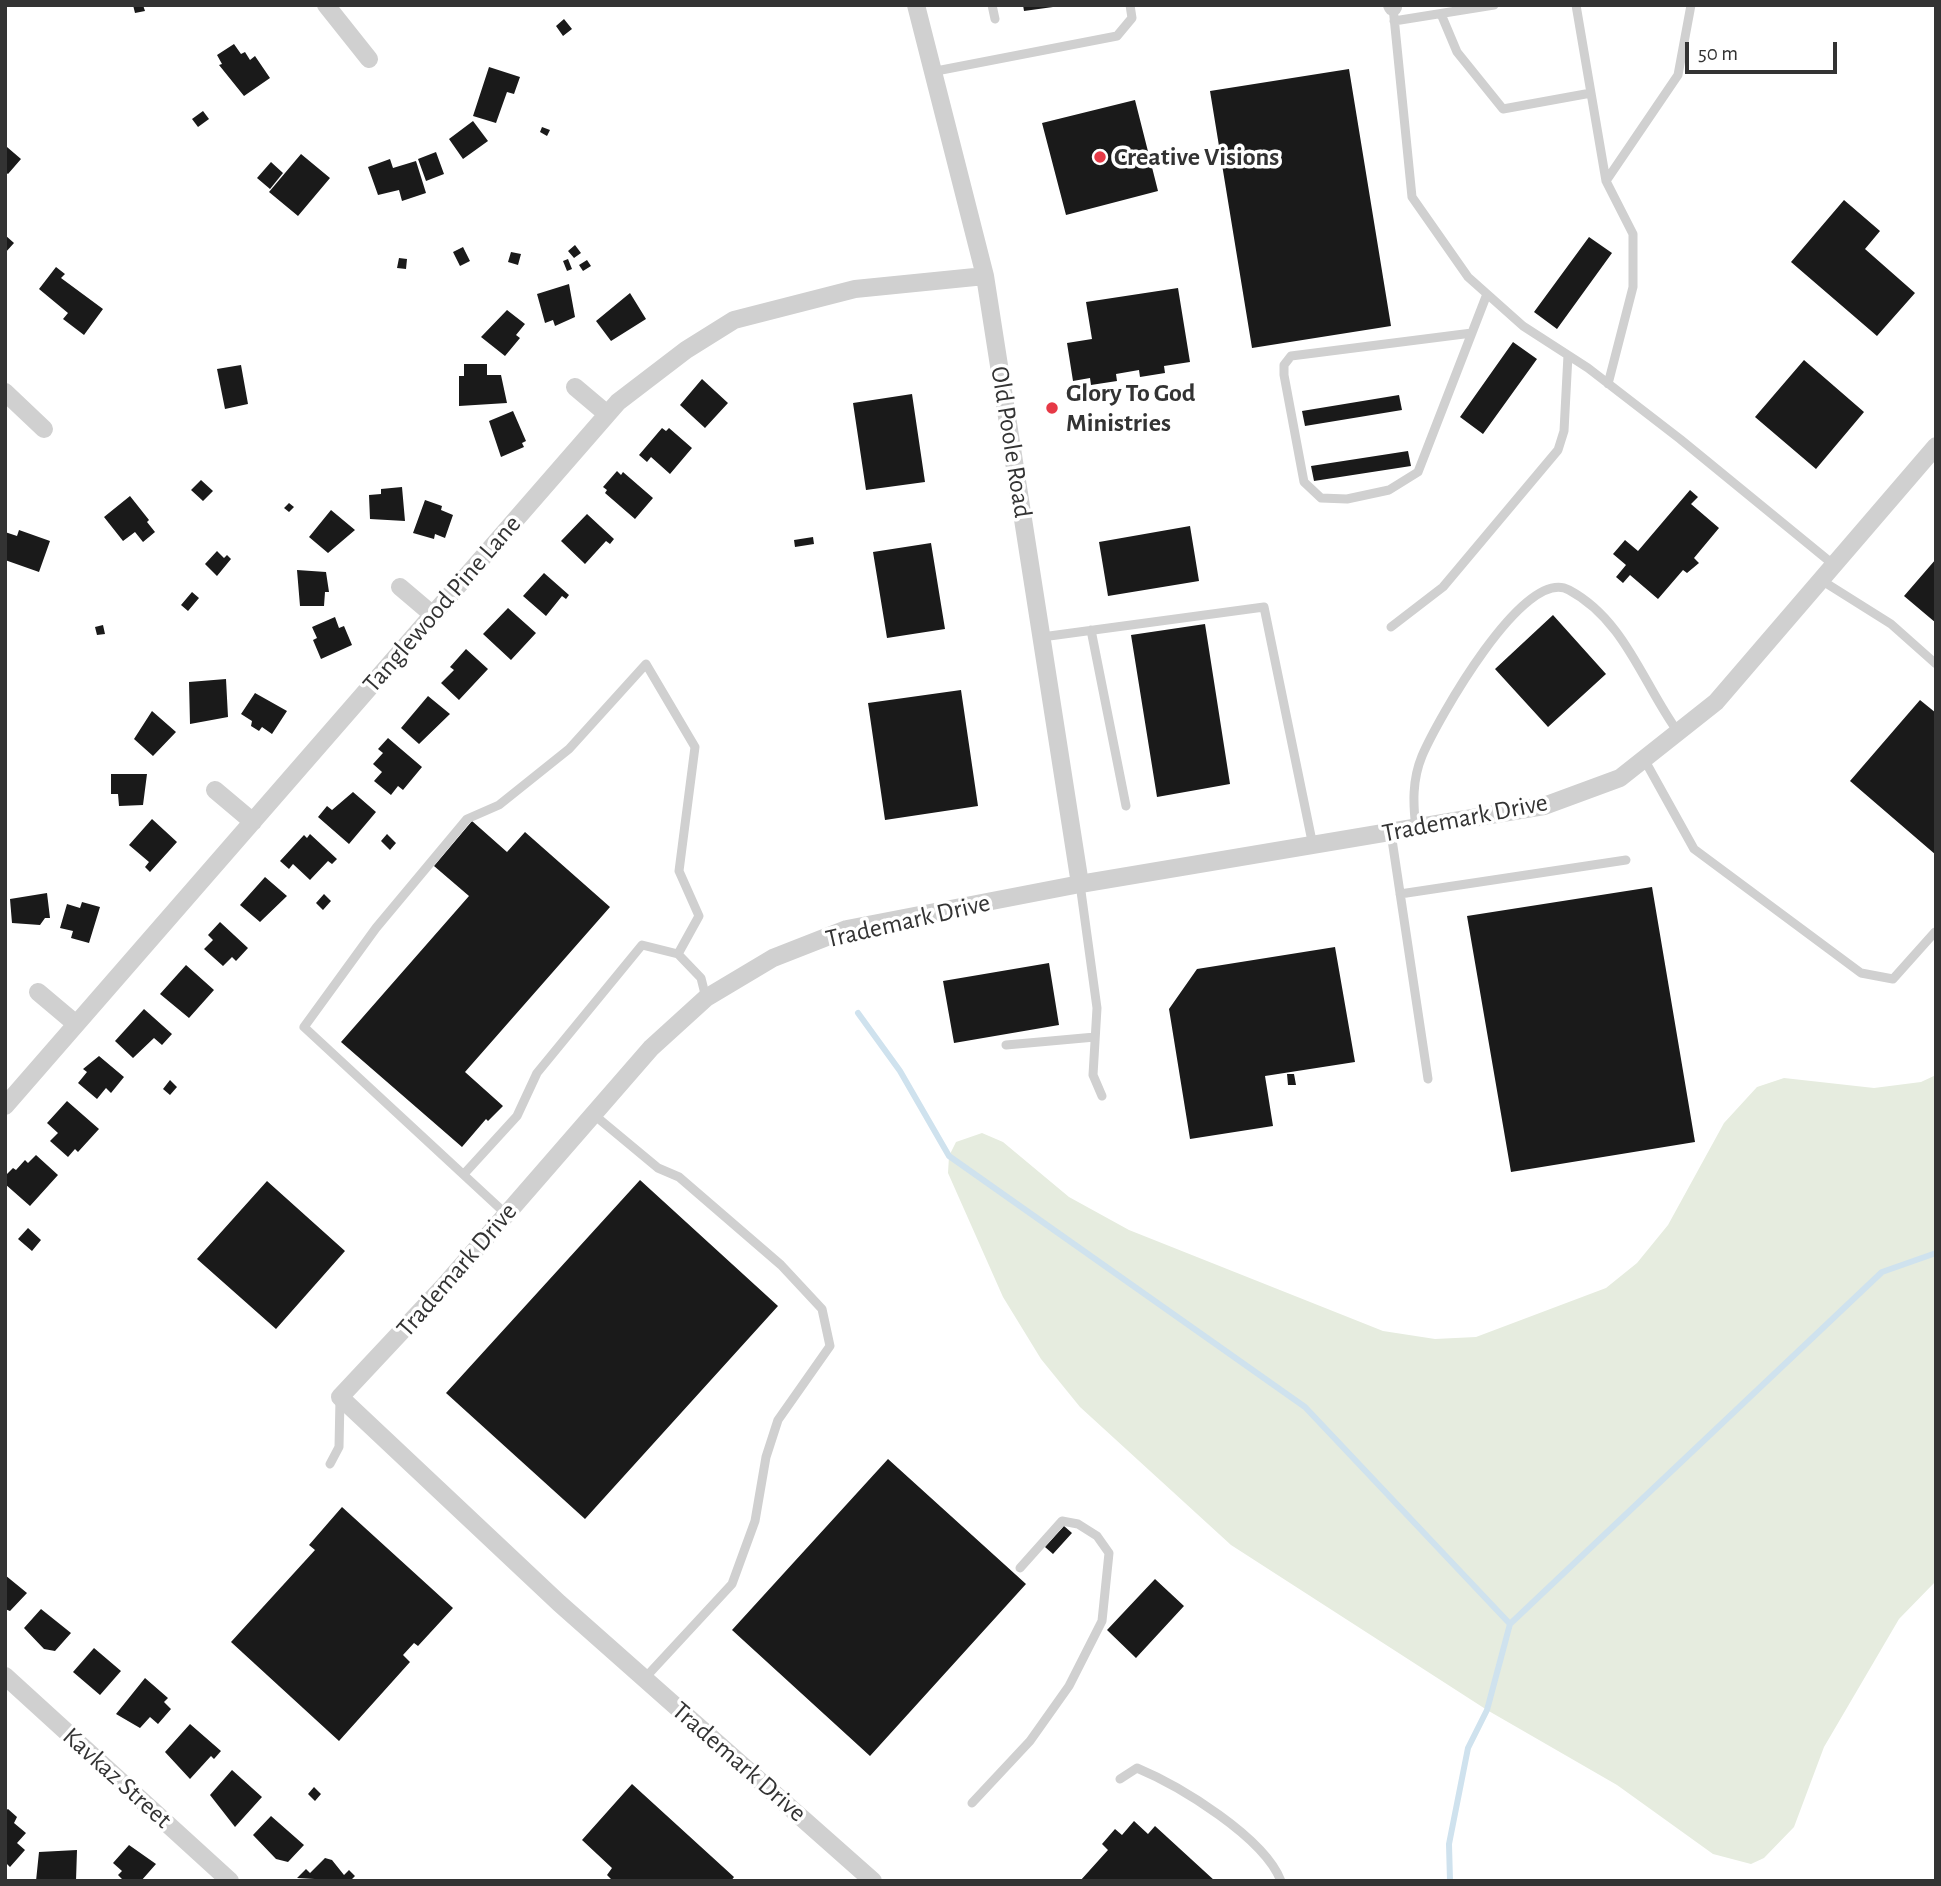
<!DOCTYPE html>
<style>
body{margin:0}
#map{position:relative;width:1941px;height:1886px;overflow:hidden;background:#fff;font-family:"Alegreya Sans",sans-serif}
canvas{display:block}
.frame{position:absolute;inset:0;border:7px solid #333;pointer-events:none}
.scale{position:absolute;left:1685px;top:42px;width:152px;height:32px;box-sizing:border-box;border:4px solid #333;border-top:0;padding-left:9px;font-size:21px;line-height:24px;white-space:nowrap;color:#333;-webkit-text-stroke:5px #fff;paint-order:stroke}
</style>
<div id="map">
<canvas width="1941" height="1886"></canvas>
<div class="frame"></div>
<div class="scale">50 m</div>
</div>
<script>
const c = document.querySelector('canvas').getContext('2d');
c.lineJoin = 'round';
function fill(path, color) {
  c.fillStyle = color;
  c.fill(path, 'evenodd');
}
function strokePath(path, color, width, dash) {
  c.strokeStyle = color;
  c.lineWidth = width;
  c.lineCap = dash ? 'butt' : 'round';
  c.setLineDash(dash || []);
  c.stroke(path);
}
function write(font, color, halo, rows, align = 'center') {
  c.font = font + ' "Alegreya Sans",sans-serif';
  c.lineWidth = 7;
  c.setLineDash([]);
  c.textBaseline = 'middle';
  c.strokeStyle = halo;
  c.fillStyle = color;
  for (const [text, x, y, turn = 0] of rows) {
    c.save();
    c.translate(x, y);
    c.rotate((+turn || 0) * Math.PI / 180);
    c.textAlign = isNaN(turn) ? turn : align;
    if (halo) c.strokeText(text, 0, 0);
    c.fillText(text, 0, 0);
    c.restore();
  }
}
fill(new Path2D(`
 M1936,1075V1581L1899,1619L1824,1747L1794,1827L1764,1858L1751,1864L1713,1854L1617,1785L1487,1710L1231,1545L1080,1407L1041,1359L1003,1297L948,1173L949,1156L956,1142L982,1133L1003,1142L1069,1197L1129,1230L1383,1331L1435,1339L1476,1337L1606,1288L1637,1263L1668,1225L1724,1123L1757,1087L1784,1078L1874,1088L1921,1082Z`), '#e6ecdf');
strokePath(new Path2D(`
 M858,1013L900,1071L949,1156L1305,1407L1510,1624
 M1450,1881L1449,1844L1468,1748L1487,1710L1510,1624L1882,1272L1936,1253`), '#cfe2ee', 6);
fill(new Path2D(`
 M133,5H143L145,11L135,13Z
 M1023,5H1053V7L1024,11Z
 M564,19L572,29L563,36L556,26Z
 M234,44L241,54L245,52L250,60L255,56L270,78L244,96L219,65L222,64L217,55Z
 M489,67L520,77L514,94L507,92L496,123L473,116Z
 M1349,69L1391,326L1252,348L1210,91Z
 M1135,100L1158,191L1066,215L1042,123Z
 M203,111L209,119L198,127L192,119Z
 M473,121L488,141L463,159L449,139Z
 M542,127L550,130L547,136L540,132Z
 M7,147L21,159L8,174L5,172Z
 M436,152L444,174L426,181L418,159Z
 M301,154L330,178L298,216L269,192Z
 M390,159L393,168L416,161L426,193L402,201L399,190L378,195L368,167Z
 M271,162L283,173L270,189L257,178Z
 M1844,200L1880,231L1865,249L1915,293L1877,336L1791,262Z
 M5,235L14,243L5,253Z
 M1589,237L1612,253L1557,329L1534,312Z
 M575,245L581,253L574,258L568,251Z
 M463,247L470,261L460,266L453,252Z
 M511,252L521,254L518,265L508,262Z
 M399,258L407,259L406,269L397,268Z
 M568,259L572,269L567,271L563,261Z
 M587,260L591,266L583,271L579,265Z
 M56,267L65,274L61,278L103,309L84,335L63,319L68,313L39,289Z
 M569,284L575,317L555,326L553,320L545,323L537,294Z
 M1178,288L1190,362L1164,366L1165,373L1140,377L1139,370L1116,374L1117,381L1091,385L1090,378L1073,381L1067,343L1092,339L1086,302Z
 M630,293L646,319L611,341L596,321Z
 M507,310L525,324L516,335L520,338L505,356L481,337Z
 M1513,342L1537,359L1483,434L1460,417Z
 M1804,360L1864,412L1816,469L1755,417Z
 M464,364H487V375H501L507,403L459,406V376H464Z
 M241,365L248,404L225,409L217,369Z
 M702,379L728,403L705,428L680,405Z
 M912,394L925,482L866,490L853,403Z
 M1399,395L1402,410L1305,426L1302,411Z
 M513,411L526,441L522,443L524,447L501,457L489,421Z
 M662,428L666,431L669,428L692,448L670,474L651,457L647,462L639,455Z
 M1408,451L1411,466L1314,481L1311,466Z
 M617,471L621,475L623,472L653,498L635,519L605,493L607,490L603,487Z
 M201,480L213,491L203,501L191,490Z
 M402,487L405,521L370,519L369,495L381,494V489Z
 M1690,490L1698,497L1691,504L1719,528L1694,558L1699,563L1687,573L1683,570L1658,599L1630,575L1623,583L1616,577L1626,565L1613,554L1625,540L1638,551Z
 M130,496L149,520L147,522L155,532L143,542L135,532L123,541L104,517Z
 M425,500L442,506L441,510L453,515L445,538L435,534L434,539L413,533Z
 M289,503L294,507L289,512L284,508Z
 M331,510L355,530L328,553L309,537Z
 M587,514L614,539L610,544L606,541L585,564L561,541Z
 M1190,526L1199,581L1108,596L1099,542Z
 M19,530L50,541L39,572L5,560V532L17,536Z
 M813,537L814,544L795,547L794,540Z
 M931,543L945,629L887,638L873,552Z
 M217,551L224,558L227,555L231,559L217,576L205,564Z
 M1936,559V623L1904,596Z
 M297,570L326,572L329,592H325L324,606H300Z
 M544,573L569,595L566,599L562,596L546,616L523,596Z
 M192,592L199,598L188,611L181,605Z
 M508,608L536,633L511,660L483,634Z
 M1553,615L1606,674L1548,727L1495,669Z
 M335,617L339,628L344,626L352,645L321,659L313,640L317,638L312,627Z
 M1205,624L1230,784L1157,797L1131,635Z
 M103,625L105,634L97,635L95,627Z
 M466,649L488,669L459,700L441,683L454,670L450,667Z
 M226,679L228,717L190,724L189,682Z
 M961,690L978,806L885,820L868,703Z
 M255,693L287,711L272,734L262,727L259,731L251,726L252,721L241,714Z
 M428,696L450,714L419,744L401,728Z
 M1920,700L1936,713V855L1850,781Z
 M152,711L176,732L153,756L134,739Z
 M388,738L422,767L403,790L398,786L391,795L374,781L382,772L373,764L383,753L378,749Z
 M111,774H147L143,805L119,806L118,794H111Z
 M353,792L376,812L349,844L318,817L327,806L332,810Z
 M152,819L177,842L150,872L145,867L149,862L129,845Z
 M472,821L507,852L525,832L610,907L465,1072L503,1106L488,1121L486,1119L462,1147L341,1042L469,896L434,866Z
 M310,834L337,859L332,864L328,861L310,880L293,864L289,869L280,861L304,835L307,838Z
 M387,834L396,843L390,850L381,841Z
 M265,877L287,896L260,922L240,905Z
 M1652,887L1695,1142L1511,1172L1467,916Z
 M47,893L50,918H45L40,925L12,923L10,899Z
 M324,894L331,901L323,910L316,903Z
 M82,902L100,907L89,943L71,938L73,931L60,928L67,904L80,908Z
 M220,922L248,948L236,961L232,957L223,966L204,949L213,940L208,935Z
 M1335,947L1355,1062L1265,1076L1273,1126L1190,1139L1169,1009L1197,969Z
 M1049,963L1059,1025L954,1043L943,981Z
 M186,965L214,990L189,1018L160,994Z
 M144,1009L172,1034L162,1045L154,1038L133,1058L115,1041Z
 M99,1056L124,1077L111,1093L106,1088L97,1099L78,1083L87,1072L83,1069Z
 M1287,1074H1294L1296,1085H1288Z
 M170,1080L177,1087L170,1095L163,1089Z
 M67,1101L99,1129L78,1152L75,1149L68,1157L50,1141L58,1133L47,1123Z
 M36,1155L58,1175L30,1206L5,1184V1176L13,1168L16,1170L25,1160L28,1163Z
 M640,1180L778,1306L585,1519L446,1393Z
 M267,1181L345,1251L276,1329L197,1259Z
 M28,1228L41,1240L32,1251L18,1239Z
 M888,1459L1026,1584L870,1756L732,1630Z
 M342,1507L453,1608L418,1646L414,1643L403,1655L410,1662L339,1741L231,1642L315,1550L309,1545Z
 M1064,1526L1072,1533L1053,1554L1045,1547Z
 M5,1575L27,1593L10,1611L5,1609Z
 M1155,1579L1184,1606L1136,1658L1107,1630Z
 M41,1609L71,1633L55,1651L44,1649L24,1628Z
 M94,1648L121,1671L100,1695L73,1672Z
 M145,1678L168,1698L164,1702L171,1709L158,1724L150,1717L140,1728L116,1714Z
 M190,1724L221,1751L214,1759L211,1756L190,1779L165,1752Z
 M232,1770L262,1797L235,1827L210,1795Z
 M632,1784L734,1877L731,1881H613L607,1875L612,1868L582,1840Z
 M314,1787L321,1794L315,1801L308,1794Z
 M8,1809L17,1817L14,1823L26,1833L17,1843L25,1850L10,1867L5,1862V1811Z
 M271,1816L304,1845L288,1862L276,1859L253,1835Z
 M1134,1821L1148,1834L1155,1826L1215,1881H1080L1108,1850L1102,1844L1115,1829L1122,1835Z
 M129,1845L156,1864L141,1881H124L118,1875L122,1871L113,1863Z
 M77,1850L76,1881H36L39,1852Z
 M325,1858L332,1860L344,1875L349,1870L355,1876L350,1881L297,1878L306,1869L310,1873Z`), '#1a1a1a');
strokePath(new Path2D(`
 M992,5L995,19
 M1576,5L1606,181L1633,234V287L1608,384
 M1393,7L1412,197L1468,277L1523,326L1588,368L1680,439L1834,565
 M1441,14L1457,52L1503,109L1591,93
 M1394,21L1494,5
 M931,72L1117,36L1132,18L1130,5
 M1606,181L1678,75L1691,5
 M1472,333L1291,356L1284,365V375L1304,482L1321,498L1347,499L1389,490L1418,472L1487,294
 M1821,580L1891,624L1936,664
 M1391,627L1443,587L1558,450L1564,431L1568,355
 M1091,630L1126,806
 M1042,637L1264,607L1313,846
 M1644,759L1694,849L1861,973L1893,979L1935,932
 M1416,829C1413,804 1412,780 1422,756C1437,721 1524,565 1569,590C1625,620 1643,684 1678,732
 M1391,833L1428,1079
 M1080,884L1097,1008L1093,1075L1102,1096
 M1400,894L1626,860
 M1006,1045L1095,1037
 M593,1114L658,1168L679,1177L781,1265L822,1309L830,1346L778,1420L766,1457L755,1521L732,1584L644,1679
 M464,1174L517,1116L537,1073L642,945L678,954
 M506,1214L304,1027L376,928L467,819L499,805L569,749L646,664L695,747L679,871L699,916L678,954L701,978L706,998
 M330,1464L339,1447L340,1399
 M1120,1779L1137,1768C1180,1786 1264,1837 1281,1881
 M972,1803L1030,1741L1069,1686L1102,1621L1109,1553L1097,1536L1078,1524L1062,1521L1020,1568`), '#d0d0d0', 9);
strokePath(new Path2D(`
 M326,5L369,59
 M916,5L985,276L1080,884
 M1392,5L1393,7
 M575,387L607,414
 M5,392L44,429
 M400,587L433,615
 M215,790L253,822
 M38,992L76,1024
 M5,1106L618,402L686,350L734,320L855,289L985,276
 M5,1676L230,1881
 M873,1881L559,1603L340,1397L444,1286L651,1048L706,998L773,958L847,929L1080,884L1544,806L1620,778L1716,702L1936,446`), '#d0d0d0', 18);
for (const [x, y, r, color] of [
 [1100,157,7,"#e63946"],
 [1052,408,7,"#e63946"]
]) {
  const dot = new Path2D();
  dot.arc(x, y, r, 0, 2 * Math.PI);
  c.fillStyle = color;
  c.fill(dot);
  strokePath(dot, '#fff', 2.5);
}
write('bold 26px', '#333', '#fff', [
 ["Creative Visions",1114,157],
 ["Glory To God",1066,393],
 ["Ministries",1066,423]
], 'left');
write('26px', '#333', '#fff', [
 ["Old Poole Road",1011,442,81],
 ["Tanglewood Pine Lane",442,604,-49],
 ["Trademark Drive",1465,818,-11],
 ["Trademark Drive",908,921,-13],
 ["Trademark Drive",457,1270,-49],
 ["Trademark Drive",739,1762,41],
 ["Kavkaz Street",117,1778,42]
]);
</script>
